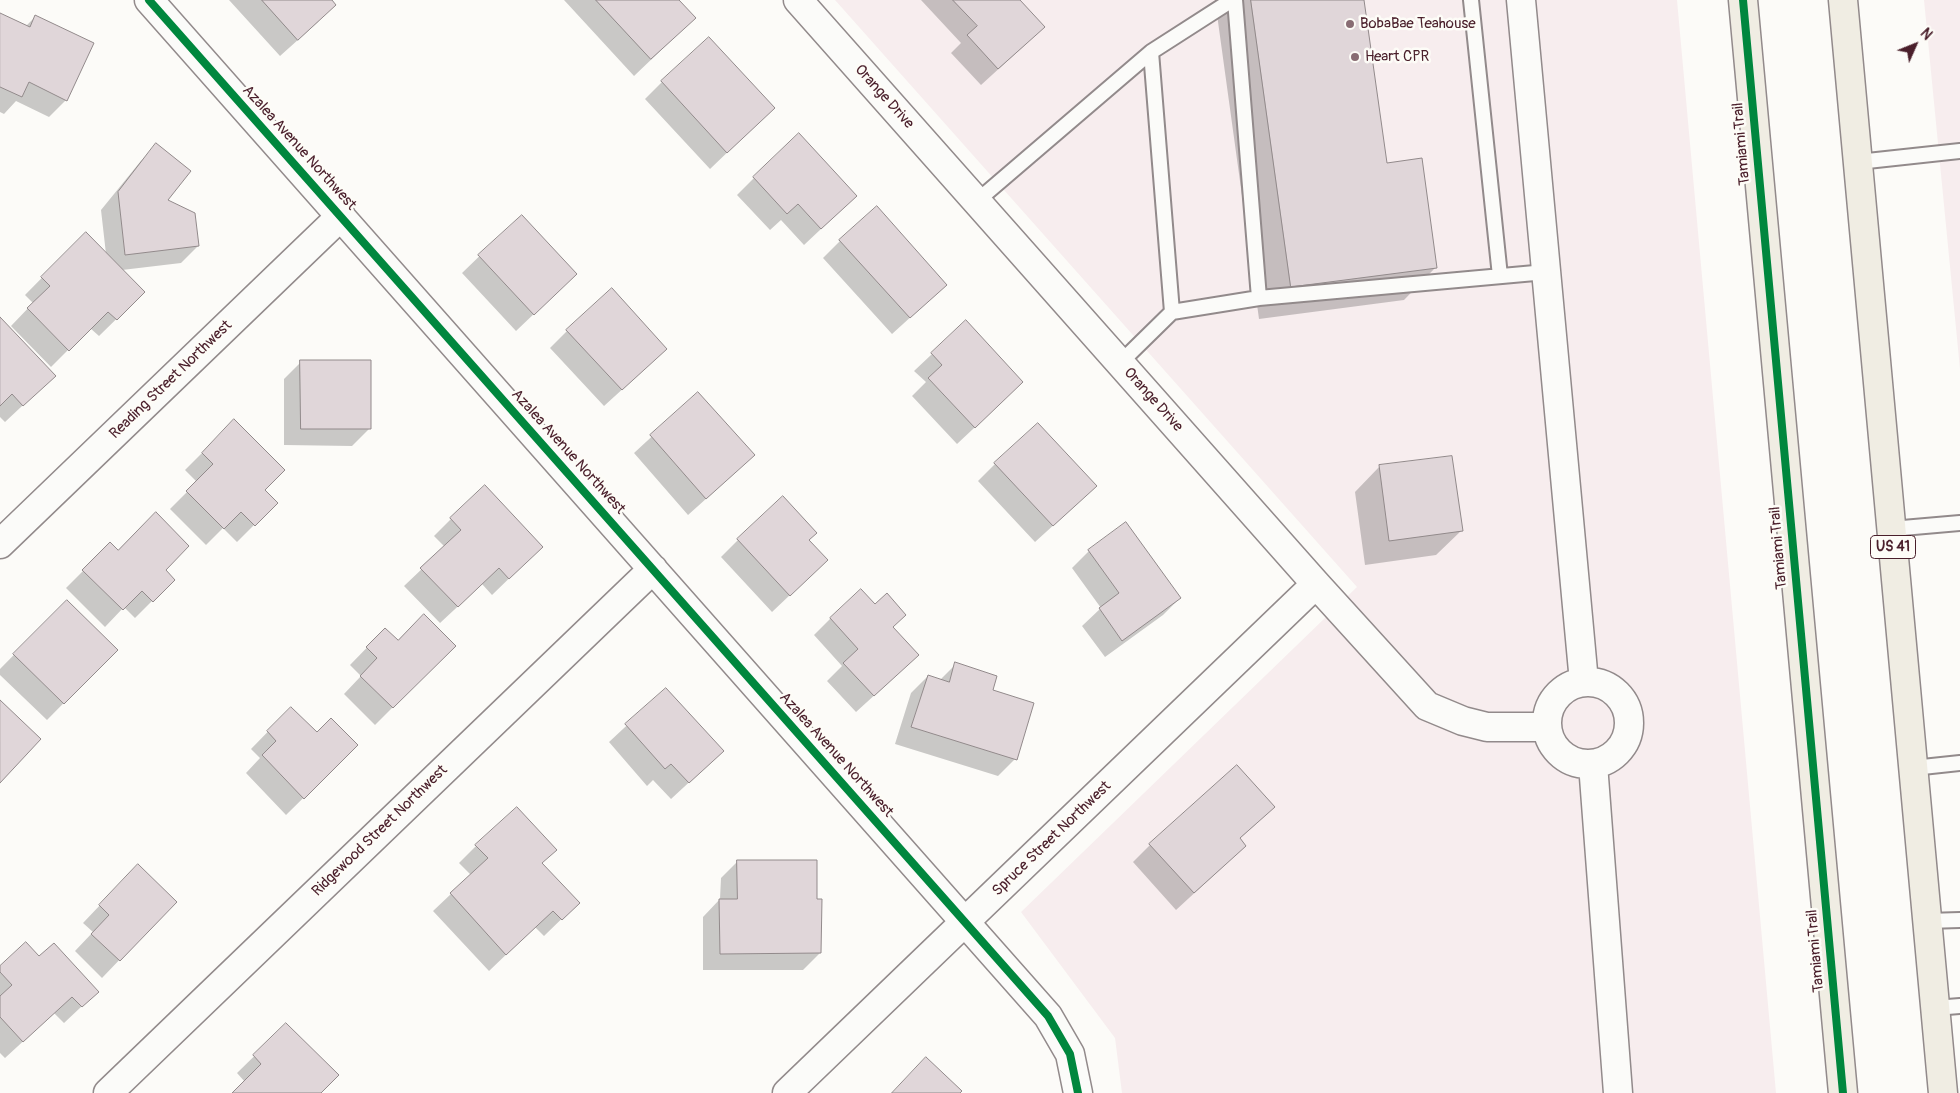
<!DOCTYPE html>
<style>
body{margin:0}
#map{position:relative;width:1960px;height:1093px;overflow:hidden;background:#fcfbf8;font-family:Pangolin,sans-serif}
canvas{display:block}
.north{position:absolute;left:1890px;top:20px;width:50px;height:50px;-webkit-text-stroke:4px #fdfcf7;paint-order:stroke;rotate:46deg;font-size:14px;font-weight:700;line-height:20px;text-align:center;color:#4a1f2b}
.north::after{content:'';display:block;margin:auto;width:18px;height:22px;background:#4a1f2b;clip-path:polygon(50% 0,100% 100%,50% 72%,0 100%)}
</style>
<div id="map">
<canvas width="1960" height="1093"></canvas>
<div class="north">N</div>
</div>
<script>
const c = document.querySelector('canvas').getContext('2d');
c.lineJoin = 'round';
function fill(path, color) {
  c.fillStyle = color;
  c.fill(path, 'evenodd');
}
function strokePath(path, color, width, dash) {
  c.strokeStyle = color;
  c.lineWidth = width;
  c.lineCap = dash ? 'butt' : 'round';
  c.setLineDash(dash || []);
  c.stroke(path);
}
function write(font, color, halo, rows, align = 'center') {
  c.font = font + ' Pangolin,sans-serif';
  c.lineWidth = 5;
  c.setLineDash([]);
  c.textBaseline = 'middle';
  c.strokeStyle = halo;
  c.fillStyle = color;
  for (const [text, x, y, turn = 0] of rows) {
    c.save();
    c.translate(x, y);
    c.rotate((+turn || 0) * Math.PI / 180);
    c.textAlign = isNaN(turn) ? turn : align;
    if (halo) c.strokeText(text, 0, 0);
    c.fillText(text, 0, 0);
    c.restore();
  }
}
fill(new Path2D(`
 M835,0H1677L1776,1093H1122L1115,1038L1021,912L1357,587Z
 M1924,0H1960V369Z`), '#f7edee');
fill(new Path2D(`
 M229,0H330L318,22L280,56Z
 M564,0H677V35L634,76Z
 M921,0H1018L1026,44L981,85L951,53L961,43Z
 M1215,0H1363L1386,165L1436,267L1404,300L1259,319Z
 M0,14L26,26L36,16L66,100L49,117L16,101L4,114L0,112Z
 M662,82L756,125L710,169L645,99Z
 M157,145L166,200L198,246L181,263L122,270L144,292L99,336L90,328L51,367L11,326L33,303L25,295L86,233L106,254L101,210L140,162Z
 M754,178L838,213L804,245L781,220L770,230L737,195Z
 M521,216L558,291L516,331L462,273Z
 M840,241L946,285L892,334L823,258Z
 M0,319L37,392L5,422L0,417Z
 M966,322L1005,399L957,444L912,396L926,382L914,371Z
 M567,331L648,366L604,406L550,348Z
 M301,362L369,429L352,446L284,445V379Z
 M698,394L736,472L688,515L634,453Z
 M234,421L263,490L276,503L237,542L223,528L206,545L170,509L197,482L185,470Z
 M995,464L1078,503L1035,542L978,481Z
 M1380,466L1462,530L1436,555L1365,565L1355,492Z
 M451,519L524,564L492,595L482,584L440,623L404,586L445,547L434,536Z
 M1126,524L1180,598L1163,615L1105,657L1082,626L1101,608L1072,568L1089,551Z
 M738,540L808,541L809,577L772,612L721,557Z
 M110,544L118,552L164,570L173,580L135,618L124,607L105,627L66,588Z
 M67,601L116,650L47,720L0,675V669Z
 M831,618L892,627L900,672L856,712L827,681L842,666L814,635Z
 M385,629L398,642L454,646L375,725L344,694L361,676L350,665Z
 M956,664L992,691L1015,759L998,776L895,744L911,693L928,676L940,680Z
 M666,689L723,751L671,799L653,780L647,786L609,742Z
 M291,708L317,734L357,745L286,815L246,773L260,758L251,749Z
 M1256,824L1239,839L1227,863L1176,910L1133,862L1150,845Z
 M476,846L541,864L578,903L544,936L535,927L489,971L433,911L471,875L459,863Z
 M738,861L816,900L820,953L803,970H703V917L720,899L721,878Z
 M121,883L175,902L102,978L75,951L93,932L83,923Z
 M39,958L97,992L64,1023L54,1013L5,1058L0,1053V968Z
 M286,1025L319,1093H234L245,1082L237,1073Z`), '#0003');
const building = new Path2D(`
 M262,0H332L336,5L298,40Z
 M596,0H679L696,18L651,59Z
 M953,0H1020L1045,27L998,69L967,35L977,26Z
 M1251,0H1364L1387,163L1422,158L1437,268L1291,287Z
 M0,13L30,27L35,15L94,43L67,101L29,82L22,97L0,87Z
 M709,37L775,108L727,153L661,81Z
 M799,133L857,196L821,229L798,204L787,214L753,177Z
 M156,143L191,171L168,200L195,213L199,246L125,255L118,192Z
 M877,206L947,285L910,318L839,240Z
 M522,215L577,274L534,315L478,255Z
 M86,232L145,292L117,320L108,312L69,351L27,308L50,286L41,277Z
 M612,288L667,349L622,390L566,330Z
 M0,317L56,376L23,406L12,394L0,406Z
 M966,320L1023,382L975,428L928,378L942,365L931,353Z
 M300,360H371V429H301Z
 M698,392L755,455L706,499L650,435Z
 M234,419L285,470L265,490L278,503L255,526L241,512L224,529L186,491L213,464L202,453Z
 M1038,423L1097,486L1053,526L994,463Z
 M1452,456L1463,531L1389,541L1379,465Z
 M485,485L543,547L509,579L499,568L458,607L420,568L461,530L450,518Z
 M783,496L817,533L809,540L828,560L790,596L737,539Z
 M156,512L189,546L166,570L175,580L153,602L142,591L123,610L82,570L110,542L118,550Z
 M1126,522L1181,598L1122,641L1099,608L1119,593L1088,550Z
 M861,589L875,604L887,593L906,615L893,627L919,655L874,696L843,663L858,649L830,618Z
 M67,600L118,650L64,704L13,654Z
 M424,614L456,646L393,708L360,676L377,658L366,647L385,628L398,640Z
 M955,662L997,676L993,690L1034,703L1017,760L911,727L928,675L949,682Z
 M666,688L724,751L689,783L671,764L665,769L625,724Z
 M0,700L41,739L0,783Z
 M291,707L317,732L331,718L358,745L304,799L262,755L276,741L267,731Z
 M1237,765L1275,807L1240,838L1246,846L1194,893L1149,844Z
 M517,807L557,850L542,863L580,903L562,920L553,911L506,955L450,893L488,858L475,845Z
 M737,860H817V899H822L821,953L720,954L719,899H737Z
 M138,864L177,902L120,961L91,934L109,915L99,905Z
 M26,942L39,956L54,943L99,992L82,1007L72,997L23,1042L0,1017V996L12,985L0,972V966Z
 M286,1023L339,1075L321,1093H232L261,1064L253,1055Z
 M926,1057L962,1091L960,1093H892Z`);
fill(building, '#e0d6d9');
strokePath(building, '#928a8b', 1);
const lane = new Path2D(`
 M1235,0L1259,298L1546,272
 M1471,0L1500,276
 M1151,52L1232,0
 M1858,162L1960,151
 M977,201L1151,52L1172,312L1120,363
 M1172,312L1259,298
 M1891,529L1960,523
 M1913,768L1960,763
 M1927,921L1960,920
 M1935,1008L1960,1006`);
const street = new Path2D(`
 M149,0L1048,1016L1070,1054L1078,1093
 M798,0L1316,584L1427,706L1463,721L1487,727H1547
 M1521,0L1584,682
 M0,544L341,216
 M1547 723a41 41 0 1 1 82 0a41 41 0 1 1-82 0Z
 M1593,764L1618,1093
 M108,1093L653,569
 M787,1093L1316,584`);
const primary = new Path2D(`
 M1743,0L1843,1093
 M1843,0L1943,1093`);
strokePath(lane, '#928a8b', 18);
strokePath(street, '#928a8b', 31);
strokePath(primary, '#928a8b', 31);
strokePath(lane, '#fbfbf9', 14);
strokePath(street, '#fbfbf9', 28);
strokePath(primary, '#f0ede3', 28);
strokePath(new Path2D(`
 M149,0L1048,1016L1070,1054L1078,1093
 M1743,0L1843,1093`), '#00873e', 8);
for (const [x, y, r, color] of [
 [1350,24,5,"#886c73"],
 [1355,57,5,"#886c73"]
]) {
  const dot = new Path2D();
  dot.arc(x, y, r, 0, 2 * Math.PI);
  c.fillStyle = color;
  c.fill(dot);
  strokePath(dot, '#fdfcf7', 2);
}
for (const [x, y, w] of [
 [1893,547,45]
]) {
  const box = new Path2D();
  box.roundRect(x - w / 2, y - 11.5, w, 23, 4);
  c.fillStyle = '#fdfcf7';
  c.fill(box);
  strokePath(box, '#4a1f2b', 1);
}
write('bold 14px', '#4a1f2b', null, [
 ["US 41",1893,547]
]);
write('15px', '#4a1f2b', '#fdfcf7', [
 ["BobaBae Teahouse",1360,24],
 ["Heart CPR",1365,57]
], 'left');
write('15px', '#4a1f2b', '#fdfcf7', [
 ["Orange Drive",884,97,48],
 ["Tamiami Trail",1742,144,-95],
 ["Azalea Avenue Northwest",299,148,48],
 ["Reading Street Northwest",171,380,-44],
 ["Orange Drive",1153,400,48],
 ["Azalea Avenue Northwest",568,452,48],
 ["Tamiami Trail",1779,548,-95],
 ["Azalea Avenue Northwest",836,755,48],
 ["Ridgewood Street Northwest",380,831,-44],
 ["Spruce Street Northwest",1052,839,-44],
 ["Tamiami Trail",1816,951,-95]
]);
</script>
